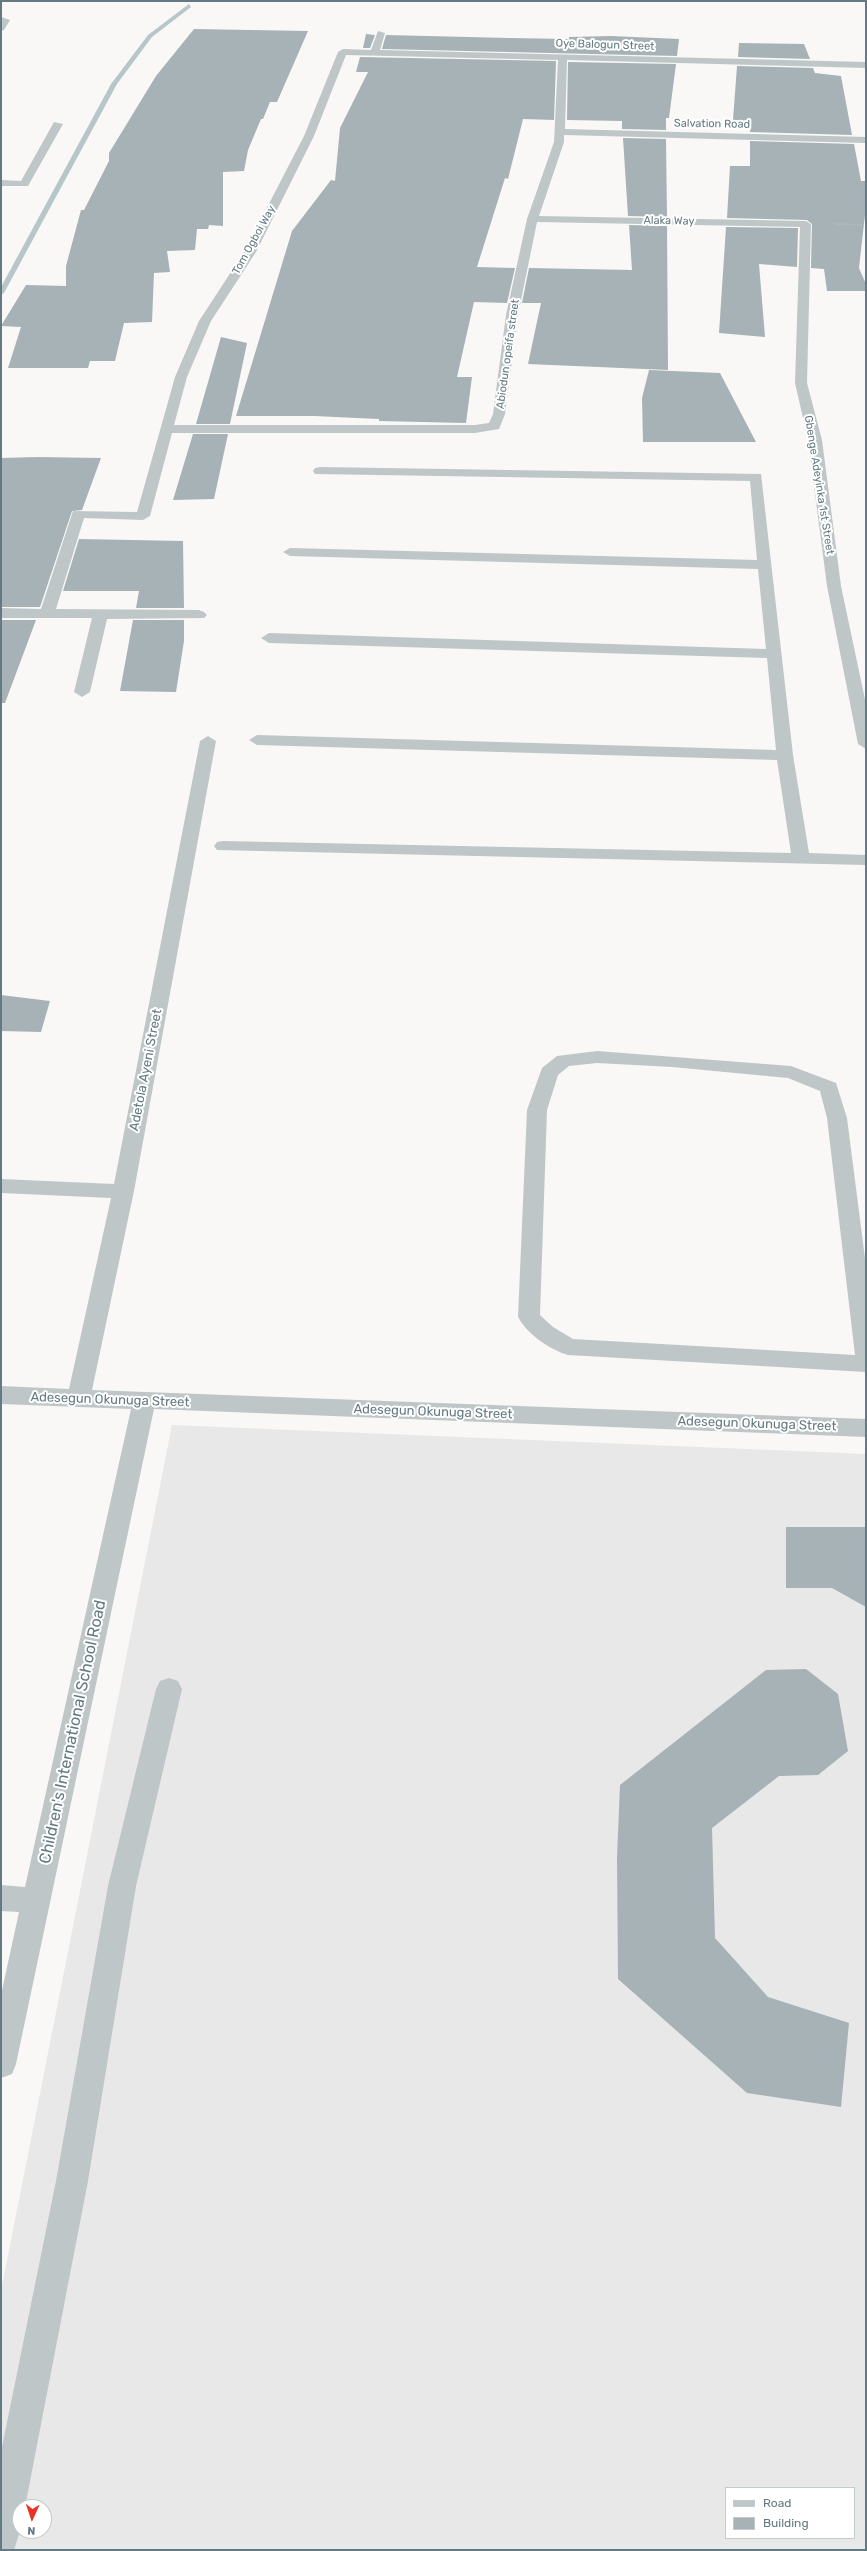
<!DOCTYPE html>
<style>
body{margin:0}
#map{position:relative;width:867px;height:2551px;overflow:hidden;background:#f9f8f6;font-family:Rubik,sans-serif}
canvas{display:block}
.frame{position:absolute;inset:0;border:2px solid #637a82;pointer-events:none}
.legend{position:absolute;left:725px;top:2487px;width:130px;height:52px;box-sizing:border-box;background:#fff;border:1px solid #c1cacd;margin:0;padding:5px 7px;list-style:none;font-size:12px;color:#637a82}
.legend li{display:flex;align-items:center;gap:8px;height:20px}
.legend b{width:20px;border:1px solid #c1cacd}
.north{position:absolute;left:12px;top:2499px;width:40px;height:40px;box-sizing:border-box;background:#fff;border:1px solid #c1cacd;border-radius:50%;rotate:183deg;font-size:11px;font-weight:700;line-height:16px;text-align:center;color:#637a82}
.north::after{content:'';display:block;margin:auto;width:14px;height:18px;background:#e83327;clip-path:polygon(50% 0,100% 100%,50% 72%,0 100%)}
</style>
<div id="map">
<canvas width="867" height="2551"></canvas>
<div class="frame"></div>
<ul class="legend">
<li><b style="height:5px;background:#bfc6c8"></b>Road</li>
<li><b style="height:11px;background:#a6b2b6"></b>Building</li>
</ul>
<div class="north">N</div>
</div>
<script>
const c = document.querySelector('canvas').getContext('2d');
c.lineJoin = 'round';
function fill(path, color) {
  c.fillStyle = color;
  c.fill(path, 'evenodd');
}
function strokePath(path, color, width, dash) {
  c.strokeStyle = color;
  c.lineWidth = width;
  c.lineCap = dash ? 'butt' : 'round';
  c.setLineDash(dash || []);
  c.stroke(path);
}
function write(font, color, halo, rows, align = 'center') {
  c.font = font + ' Rubik,sans-serif';
  c.lineWidth = 4;
  c.setLineDash([]);
  c.textBaseline = 'middle';
  c.strokeStyle = halo;
  c.fillStyle = color;
  for (const [text, x, y, turn = 0] of rows) {
    c.save();
    c.translate(x, y);
    c.rotate((+turn || 0) * Math.PI / 180);
    c.textAlign = isNaN(turn) ? turn : align;
    if (halo) c.strokeText(text, 0, 0);
    c.fillText(text, 0, 0);
    c.restore();
  }
}
fill(new Path2D(`
 M172,1425L866,1454V2550H1V2291ZM726,2488H854V2538H726ZM20,2507H44V2531H20Z`), '#e7e8e7');
fill(new Path2D(`
 M189,4L191,7L152,37L117,84L4,293L1,295V287L111,84L148,35Z`), '#b7c7c9');
fill(new Path2D(`
 M194,29L308,31L277,102H270L263,119H261L248,150L244,171L223,172V226L209,225L208,229H197L195,250L167,251L170,272L154,273L152,322L124,323L115,361H90L88,368H8L21,327L1,326L26,285L66,286V266L81,210H84L109,161V153L156,76Z
 M366,34L375,35L370,48H363Z
 M386,35L509,38L569,39V37L611,36L679,39L677,56L382,49Z
 M739,43L804,44L810,59L738,57Z
 M360,57L556,61L554,120L523,119L508,179L505,178L477,267L515,268L507,303L474,302L457,377H472L466,423L379,421V419L314,416H236L292,231L331,180L335,181L340,128L368,72H356Z
 M568,62L676,64L669,118H666V130L622,129V121L567,120Z
 M737,66L813,68L815,73L841,76L852,135L750,132L751,121L733,120Z
 M623,138L666,139L667,217L628,216Z
 M750,141L854,144L861,181H866V206L859,268L866,284V291H827L824,269L811,268L812,224L807,220L727,218L730,166H750Z
 M629,225L667,226L668,370L528,364L541,303H522L529,268L632,270Z
 M726,227L798,228L797,267L759,264L765,337L719,333Z
 M221,337L247,343L230,424H196Z
 M649,370L720,373L756,442H643L642,398Z
 M193,434H228L214,499L173,500Z
 M37,457L101,458L82,510L72,511L40,607H1V458Z
 M79,539L183,541L184,608H136L139,591H63Z
 M1,620H36L5,703H1Z
 M133,620H184V641L176,692L120,691Z
 M1,995L50,1001L41,1032L1,1031Z
 M786,1527H866V1607L832,1588H786Z
 M806,1669L838,1694L848,1751L818,1775L779,1776L712,1828L715,1938L768,1997L849,2023L841,2107L747,2093L618,1979L617,1858L620,1785L766,1670Z`), '#a6b2b6');
strokePath(new Path2D(`
 M835,224L866,225`), '#b9bec0', 1.5, [1, 1]);
fill(new Path2D(`
 M1,17L10,20L4,30L1,31Z
 M378,31L385,33L380,50L866,62V68L567,60L565,129L866,137V143L564,135V142L539,216L806,221L811,224L807,383L822,440L841,586L866,704V749L858,744L827,586L808,440L795,383L800,227L537,222L518,315L505,414L499,429L475,433H172L150,516L143,520L84,518L56,609L199,610L204,612L207,615L204,618L107,619L90,692L82,697L74,692L92,618H1V608L41,609L73,511L137,512L175,377L199,321L244,252L304,136L338,52L343,49L371,50ZM346,55L558,60L554,142L527,219L506,315L493,414L489,423L475,425H174L187,377L211,321L256,252L314,136Z
 M54,122L63,124L28,186H1V180L21,181Z
 M320,467L761,474L793,755L809,853L866,855V865L217,850L214,846L217,842L223,841L791,853L777,760L257,745L249,740L257,735L776,750L767,658L269,643L261,638L269,633L766,649L758,569L290,556L283,552L290,548L757,560L750,481L315,474L313,471L315,468Z
 M208,736L216,741L134,1191L92,1390L866,1419V1437L154,1409L16,2064L12,2074L1,2078V1995L19,1912L1,1911V1885L25,1887L131,1409L1,1404V1386L69,1389L111,1198L1,1193V1179L114,1184L200,741Z
 M597,1051L791,1066L836,1083L847,1118L866,1266V1372L568,1355C549,1349 528,1335 518,1317L527,1110L542,1068L557,1056ZM597,1063L672,1067L788,1078L820,1091L827,1118L855,1355L573,1339L553,1327L540,1315L547,1110L558,1075L569,1066Z
 M169,1678L178,1681L182,1689L136,1886L88,2181L25,2507H20V2531L14,2550H1V2452L56,2181L108,1886L156,1689L160,1681Z`), '#bfc6c8');
write('11px', '#637a82', '#fff', [
 ["Oye Balogun Street",605,45,2],
 ["Salvation Road",712,124,1],
 ["Alaka Way",669,221,1],
 ["Tom Ogboi Way",254,240,-61],
 ["Abiodun opeifa street",508,354,-82],
 ["Gbenge Adeyinka 1st Street",819,485,81]
]);
write('13px', '#637a82', '#fff', [
 ["Adetola Ayeni Street",146,1070,-79],
 ["Adesegun Okunuga Street",110,1400,2],
 ["Adesegun Okunuga Street",433,1412,2],
 ["Adesegun Okunuga Street",757,1424,2]
]);
write('16px', '#637a82', '#fff', [
 ["Children's International School Road",73,1732,-78]
]);
</script>
